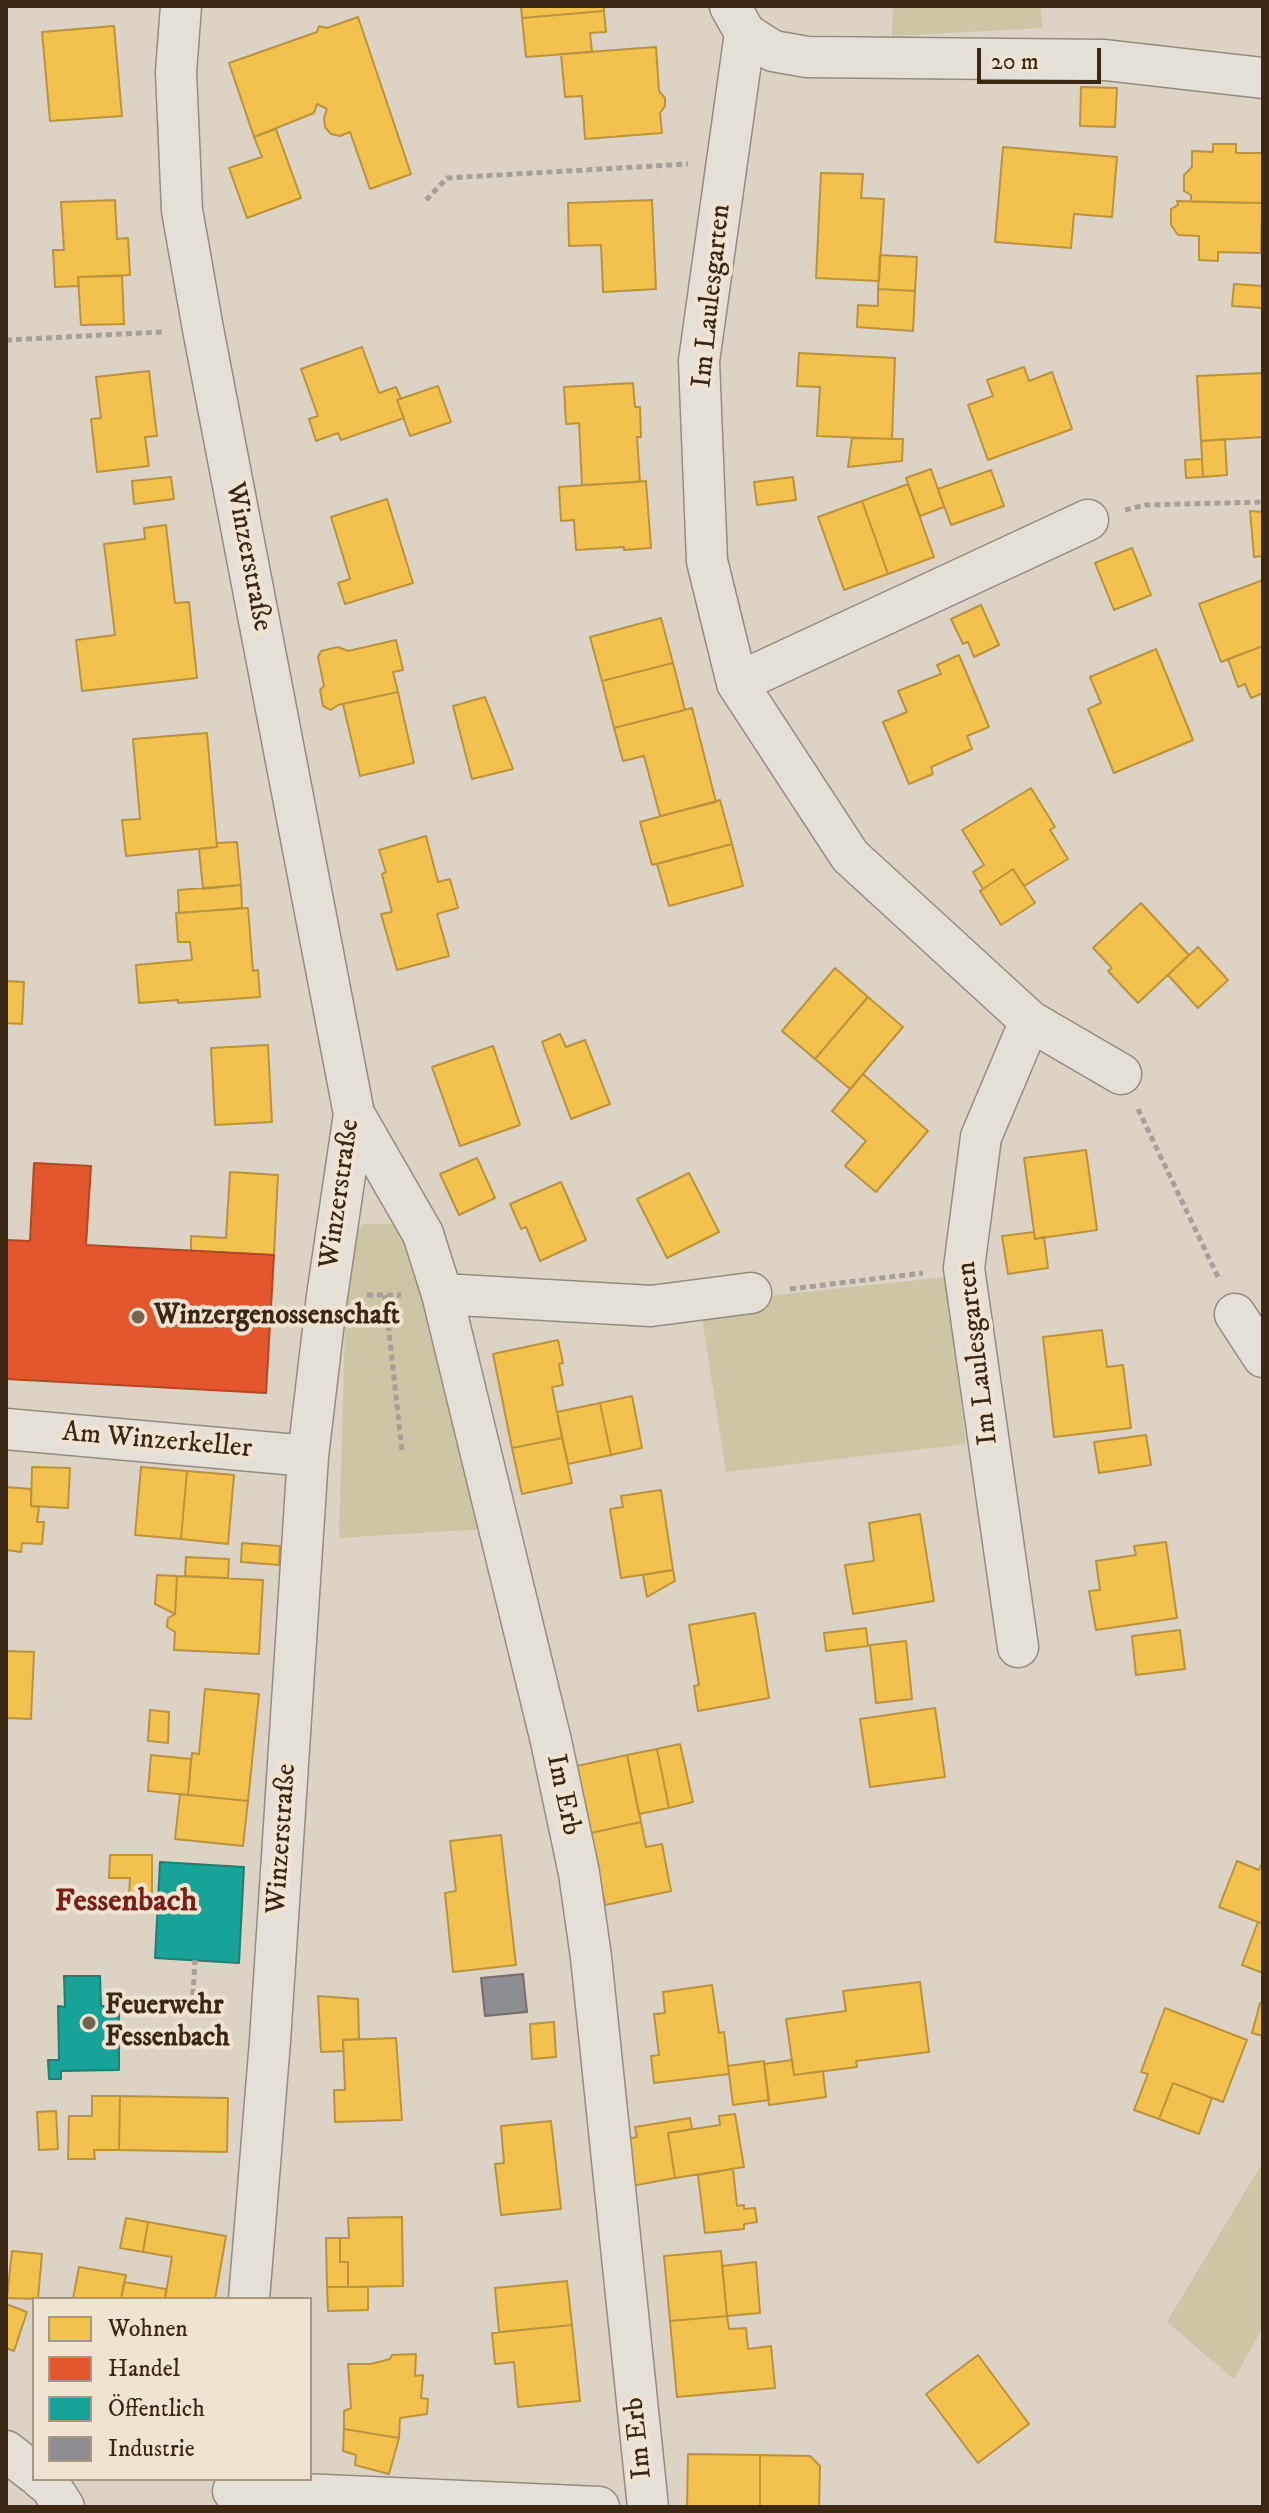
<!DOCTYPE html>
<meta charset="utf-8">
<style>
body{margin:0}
#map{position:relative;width:1269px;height:2513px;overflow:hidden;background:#dcd3c4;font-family:"IM FELL DW Pica",serif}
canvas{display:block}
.frame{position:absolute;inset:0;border:8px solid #3c2714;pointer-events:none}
.legend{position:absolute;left:32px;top:2297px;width:280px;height:184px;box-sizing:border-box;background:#efe4d2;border:2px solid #a79886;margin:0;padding:10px 14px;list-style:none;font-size:24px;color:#3c2714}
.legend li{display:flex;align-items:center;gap:16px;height:40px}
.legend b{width:40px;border:2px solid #a79886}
.scale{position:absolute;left:977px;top:48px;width:124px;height:36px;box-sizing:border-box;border:4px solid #3c2714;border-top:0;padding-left:10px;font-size:24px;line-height:28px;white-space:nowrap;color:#3c2714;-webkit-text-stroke:6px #efe4d2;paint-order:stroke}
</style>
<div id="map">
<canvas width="1269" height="2513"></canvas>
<div class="frame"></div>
<ul class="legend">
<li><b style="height:22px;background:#f2c14e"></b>Wohnen</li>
<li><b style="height:22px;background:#e4572e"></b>Handel</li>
<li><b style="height:22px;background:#17a398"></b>Öffentlich</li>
<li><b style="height:22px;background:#8d8d92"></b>Industrie</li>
</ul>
<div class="scale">20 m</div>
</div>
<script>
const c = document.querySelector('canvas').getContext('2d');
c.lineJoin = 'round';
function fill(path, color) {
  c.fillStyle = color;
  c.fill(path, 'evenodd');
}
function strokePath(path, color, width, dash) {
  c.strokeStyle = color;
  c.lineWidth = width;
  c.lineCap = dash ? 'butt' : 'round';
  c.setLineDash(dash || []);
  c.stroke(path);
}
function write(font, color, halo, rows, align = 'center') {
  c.font = font + ' "IM FELL DW Pica",serif';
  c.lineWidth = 8;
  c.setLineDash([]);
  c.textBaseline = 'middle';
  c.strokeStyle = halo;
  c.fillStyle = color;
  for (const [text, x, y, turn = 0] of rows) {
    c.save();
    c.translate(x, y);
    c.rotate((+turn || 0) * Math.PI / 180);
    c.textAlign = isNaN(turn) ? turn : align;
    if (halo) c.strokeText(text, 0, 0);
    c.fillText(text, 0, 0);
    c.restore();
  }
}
fill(new Path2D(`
 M893,6H1040L1043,28L892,36Z
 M363,1224H394L413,1243L483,1529L339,1538L347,1257L351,1236Z
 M946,1277L966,1444L726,1472L701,1312L777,1295Z
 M1263,2162V2327L1234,2379L1167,2322Z`), '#ccc6a4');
const homes = new Path2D(`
 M521,6H604V11L522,18Z
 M604,11L606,32L590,33L592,52L526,57L522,18Z
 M358,17L411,174L370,189L350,132L340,136L331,134L325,127L324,118L327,109L317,104L314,113L254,137L229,63L317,32L319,26L327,28Z
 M114,26L122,116L50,121L42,32Z
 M656,47L659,91L665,98V106L660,113L662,133L585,139L582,96L565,97L561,54Z
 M1081,87L1117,88L1115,127L1080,126Z
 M276,129L301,198L247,218L229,168L262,157L254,137Z
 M1213,144H1236V153H1263V203L1191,202V195L1184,191V175L1192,167V151L1213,152Z
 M1003,147L1117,157L1112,217L1074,214L1071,248L995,242Z
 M821,173L863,174L861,198L884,199L879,281L816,278Z
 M115,200L117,239L128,238L130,275L78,277L79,286L55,287L53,250H64L61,202Z
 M652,200L656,289L603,292L601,245L569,246L568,203Z
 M1177,201L1262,203L1261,253L1218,252V261L1199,260V236L1178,235L1171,225V209L1178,205Z
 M880,255L917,257L915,291L878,289Z
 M122,276L124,324L81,325L78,277Z
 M1234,284L1263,286V308L1232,306Z
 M878,289L915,291L913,331L857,327L858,305L878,306Z
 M362,347L379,393L396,387L401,399L397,400L404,418L341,440L338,433L316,441L309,419L318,416L301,369Z
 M799,353L895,358L892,439L817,436L820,387L797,386Z
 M1024,367L1029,381L1052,372L1072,429L988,460L968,405L993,396L987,380Z
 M149,371L157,436L145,437L149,466L97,472L91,419L101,418L96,377Z
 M1263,373V437L1201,441L1197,376Z
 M633,383L635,407H640L641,437H637L640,482L582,485L579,423L566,424L564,387Z
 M438,386L451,422L410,436L397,400Z
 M852,438L903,439L902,461L848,467Z
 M1225,439L1227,475L1203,477L1201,441Z
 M1202,459L1203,477L1186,478L1185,460Z
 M931,469L944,507L920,516L906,478Z
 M991,470L1004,506L951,525L938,489Z
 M171,477L174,499L134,504L132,481Z
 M793,477L796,500L757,505L754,482Z
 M646,481L651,548L624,550V547L576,550L574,520L561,521L559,487Z
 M908,484L934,557L888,574L862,501Z
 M387,499L413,583L345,604L338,583L350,579L331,517Z
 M862,501L888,574L844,590L818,517Z
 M1250,511L1263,512V556L1254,557Z
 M166,525L175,603L189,602L197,678L82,691L76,640L115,635L104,544L145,539L144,528Z
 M1132,548L1151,595L1114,610L1095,563Z
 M1263,580V646L1221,662L1199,604Z
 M981,605L999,645L974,657L968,642L963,644L951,619Z
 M661,618L673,663L602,681L590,637Z
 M396,640L403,670L393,672L398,692L338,705L331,710L323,706L320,690L324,686L318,657L321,651L338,647L348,651Z
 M1263,646V693L1251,698L1245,684L1238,687L1228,659Z
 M1156,649L1193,740L1114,773L1088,709L1101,703L1090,677Z
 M959,655L989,727L967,736L972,749L931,767L933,774L909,784L883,722L907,712L898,691L941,674L937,665Z
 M673,663L685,710L614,728L602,681Z
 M398,692L414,763L360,776L343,704Z
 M485,697L513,769L472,779L453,706Z
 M692,708L716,802L660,816L644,756L623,761L614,728Z
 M207,733L217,847L126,856L122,820L140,819L133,739Z
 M1031,788L1055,827L1050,830L1068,859L1024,886L1013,869L983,889L973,872L984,865L962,830Z
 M720,800L732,844L652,865L640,822Z
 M426,836L438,882L450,879L458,908L437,914L449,956L397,970L381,914L392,912L382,874L386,872L379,850Z
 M237,842L241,885L203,889L199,849L217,847V843Z
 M732,844L743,886L669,906L657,864Z
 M1013,869L1035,903L1001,925L980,891Z
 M241,885L242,908L179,913L178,890Z
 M1141,903L1189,955L1138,1003L1108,971L1112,968L1093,948Z
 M248,908L253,971L258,970L260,997L178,1003V1000L139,1003L136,965L192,960L190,942H178L176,913Z
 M1198,947L1228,980L1198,1008L1168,975Z
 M835,968L868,997L815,1059L782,1031Z
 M6,981L24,982L22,1024L6,1023Z
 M868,997L903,1027L850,1089L815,1059Z
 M560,1034L566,1047L585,1040L610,1104L571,1119L542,1042Z
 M268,1045L272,1122L215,1125L211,1048Z
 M493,1046L520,1125L460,1146L432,1067Z
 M863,1074L928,1131L876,1192L845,1166L866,1141L832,1111Z
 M1086,1150L1097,1230L1035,1239L1024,1158Z
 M477,1158L495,1198L459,1215L440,1174Z
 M230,1172L278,1175L274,1255L191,1251V1236L226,1238Z
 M689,1173L719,1232L667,1258L637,1199Z
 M561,1182L586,1240L540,1261L526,1227L521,1229L510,1204Z
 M1034,1232L1035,1239L1044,1237L1048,1268L1008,1274L1002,1236Z
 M1102,1330L1107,1367L1123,1365L1131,1428L1054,1437L1043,1337Z
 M558,1340L563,1363L559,1364L563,1385L552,1387L562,1438L512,1448L493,1354Z
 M632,1396L642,1448L611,1455L600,1403Z
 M600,1403L611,1455L568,1464L557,1412Z
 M1146,1435L1151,1465L1099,1473L1094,1442Z
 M562,1438L572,1483L522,1494L512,1448Z
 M32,1467L70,1468L68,1508L31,1506Z
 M141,1467L187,1471L181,1539L135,1535Z
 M187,1471L234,1475L228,1544L181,1539Z
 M6,1487L31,1489V1506L39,1507L37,1522H44L42,1544L22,1543L21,1552L6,1550Z
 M661,1490L673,1570L621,1578L610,1509L623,1507L621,1496Z
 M920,1514L934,1601L853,1614L845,1565L874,1561L869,1523Z
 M1166,1542L1177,1618L1096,1630L1089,1591L1100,1590L1096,1561L1136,1555L1134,1546Z
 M242,1543L280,1546L279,1565L241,1562Z
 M186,1557L229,1559L228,1578L185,1576Z
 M673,1570L675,1581L647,1597L643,1575Z
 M157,1575L177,1576L175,1614L155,1604Z
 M177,1576L263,1580L259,1654L174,1650L175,1632L167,1627L168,1618L175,1614Z
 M755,1613L769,1698L698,1711L694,1686L699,1685L689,1625Z
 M866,1628L868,1646L826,1651L824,1633Z
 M1180,1630L1185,1669L1136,1675L1132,1636Z
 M906,1641L912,1699L876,1703L870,1645Z
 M6,1651L34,1652L31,1719L6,1718Z
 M205,1689L259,1694L248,1801L188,1795L192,1753L199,1754Z
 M935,1708L945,1777L870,1787L860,1719Z
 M150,1710L169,1712L168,1743L148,1741Z
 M680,1744L693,1802L669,1808L657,1749Z
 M657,1749L669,1808L639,1814L627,1755Z
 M151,1755L191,1759L188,1795L148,1791Z
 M627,1755L641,1822L591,1833L577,1766Z
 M180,1794L248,1801L243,1846L175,1839Z
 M641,1822L646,1847L662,1844L671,1891L605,1905L591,1833Z
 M501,1835L516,1965L453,1972L445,1893L456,1891L450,1841Z
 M110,1855H152V1894H129L130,1878H109Z
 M1263,1860V1924L1219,1907L1237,1861L1259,1870Z
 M1258,1922L1263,1924V1973L1242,1965Z
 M920,1982L929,2052L856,2061L857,2067L794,2075L786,2019L846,2011L843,1991Z
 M712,1985L719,2033L724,2032L729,2074L654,2083L651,2056L659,2055L654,2014L665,2013L663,1992Z
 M318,1996L358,1999L359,2039L343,2040V2051L321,2052Z
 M1260,2003H1263V2036L1252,2033Z
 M1165,2008L1247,2040L1223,2102L1173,2083L1159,2119L1134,2110L1148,2074L1141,2072Z
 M554,2022L556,2057L532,2059L530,2024Z
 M396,2038L402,2120L335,2122L334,2090H345L343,2040Z
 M792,2060L794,2075L823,2071L826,2097L769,2105L764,2064Z
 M764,2061L769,2100L733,2105L728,2066Z
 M1173,2083L1212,2098L1199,2134L1159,2119Z
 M92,2096H120L119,2150H94L95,2159H68L69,2116H92Z
 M120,2096L228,2098L227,2152L119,2150Z
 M56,2111L58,2149L39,2150L37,2112Z
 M735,2114L744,2167L675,2178L668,2133L720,2125L719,2116Z
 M690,2118L692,2129L668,2133L675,2178L631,2186L623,2140L637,2137L635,2127Z
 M551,2121L561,2209L501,2215L495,2164L504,2163L501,2126Z
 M733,2169L737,2206L744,2205V2209L755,2208L757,2222L744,2224V2229L705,2233L698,2175Z
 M402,2217L403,2286L348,2287V2262H340V2238H349L348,2218Z
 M126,2218L148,2222L143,2252L120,2248Z
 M148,2222L226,2236L215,2299H165L172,2257L143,2252Z
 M326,2238H340V2262H348V2287H327Z
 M12,2251L42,2254L38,2299L7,2298Z
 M721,2251L727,2316L670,2321L664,2256Z
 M756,2262L760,2313L727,2316L722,2266Z
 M79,2267L126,2275L121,2299H73Z
 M567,2281L572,2325L499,2332L495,2288Z
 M124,2282L166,2289L165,2299H121Z
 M327,2287H368V2310L328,2311Z
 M6,2304L27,2312L14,2351L6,2348Z
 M727,2316L729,2329L746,2328L748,2349L771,2346L775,2388L677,2397L670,2321Z
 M572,2325L580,2401L518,2407L514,2362L495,2364L492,2333Z
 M416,2354L415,2376L423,2375L421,2398L428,2399L427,2414L400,2418L399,2438L344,2429V2411L351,2408L348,2364H371L390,2359L392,2355Z
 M978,2355L1029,2424L978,2463L926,2394Z
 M344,2429L399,2438L389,2474L355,2465L356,2455L343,2451Z
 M688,2454L760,2455V2507H687Z
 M760,2455L810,2456L820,2466L819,2507H760Z`);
fill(homes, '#f2c14e');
strokePath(homes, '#bb933d', 2);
const shops = new Path2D(`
 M34,1163L91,1166L86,1245L274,1255L266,1393L6,1379V1240L30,1241Z`);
fill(shops, '#e4572e');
strokePath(shops, '#b24926', 2);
const public = new Path2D(`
 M160,1862L244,1867L239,1963L155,1958Z
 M64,1976H100L101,2006H119V2070L61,2071V2079H49L48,2060H59L58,2006L65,2007Z`);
fill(public, '#17a398');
strokePath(public, '#227e70', 2);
const industry = new Path2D(`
 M523,1974L527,2012L485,2016L481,1978Z`);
fill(industry, '#8d8d92');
strokePath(industry, '#756e6c', 2);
const minor = new Path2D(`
 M181,6L176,72L182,210L203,329L354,1114L327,1296L308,1456L270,2041L249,2299
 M730,6L745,33L699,361L707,561L737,683L850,856L1030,1021L1121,1074
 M745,33L773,51L807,57L1105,60L1263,78
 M737,683L1088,520
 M354,1114L423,1234L442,1294L551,1741L579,1873L591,1957L648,2507
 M442,1294L651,1306L751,1293
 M1235,1314L1263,1357
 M6,1429L308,1456
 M1018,1647L964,1268L981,1137L1030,1021
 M6,2451L34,2473
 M41,2479L51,2487L64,2507
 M233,2491L599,2507`);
strokePath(minor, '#948c81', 43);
strokePath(new Path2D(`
 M426,200L447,178L688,164
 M6,340L162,332
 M1125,510L1146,505L1263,502
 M1138,1109L1218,1277
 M790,1289L923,1273
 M367,1295H401
 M385,1295L402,1451
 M193,1995L195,1960`), '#a6a099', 5, [6, 4]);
strokePath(minor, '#e4e0d8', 40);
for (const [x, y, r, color] of [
 [138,1317,8,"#746352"],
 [89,2023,8,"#746352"]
]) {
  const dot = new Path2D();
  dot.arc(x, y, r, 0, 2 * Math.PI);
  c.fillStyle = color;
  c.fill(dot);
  strokePath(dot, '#efe4d2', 3);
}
write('28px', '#3c2714', '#efe4d2', [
 ["Im Laulesgarten",713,296,-84],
 ["Winzerstraße",247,557,79],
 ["Winzerstraße",341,1194,-82],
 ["Im Laulesgarten",979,1353,-97],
 ["Am Winzerkeller",157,1442,5],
 ["Im Erb",562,1795,78],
 ["Winzerstraße",283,1839,-86],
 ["Im Erb",640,2438,-96]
]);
write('bold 28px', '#3c2714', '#efe4d2', [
 ["Winzergenossenschaft",154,1317],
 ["Feuerwehr",105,2007],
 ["Fessenbach",105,2039]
], 'left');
write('bold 32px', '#7a1f14', '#efe4d2', [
 ["Fessenbach",126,1903]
]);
</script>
